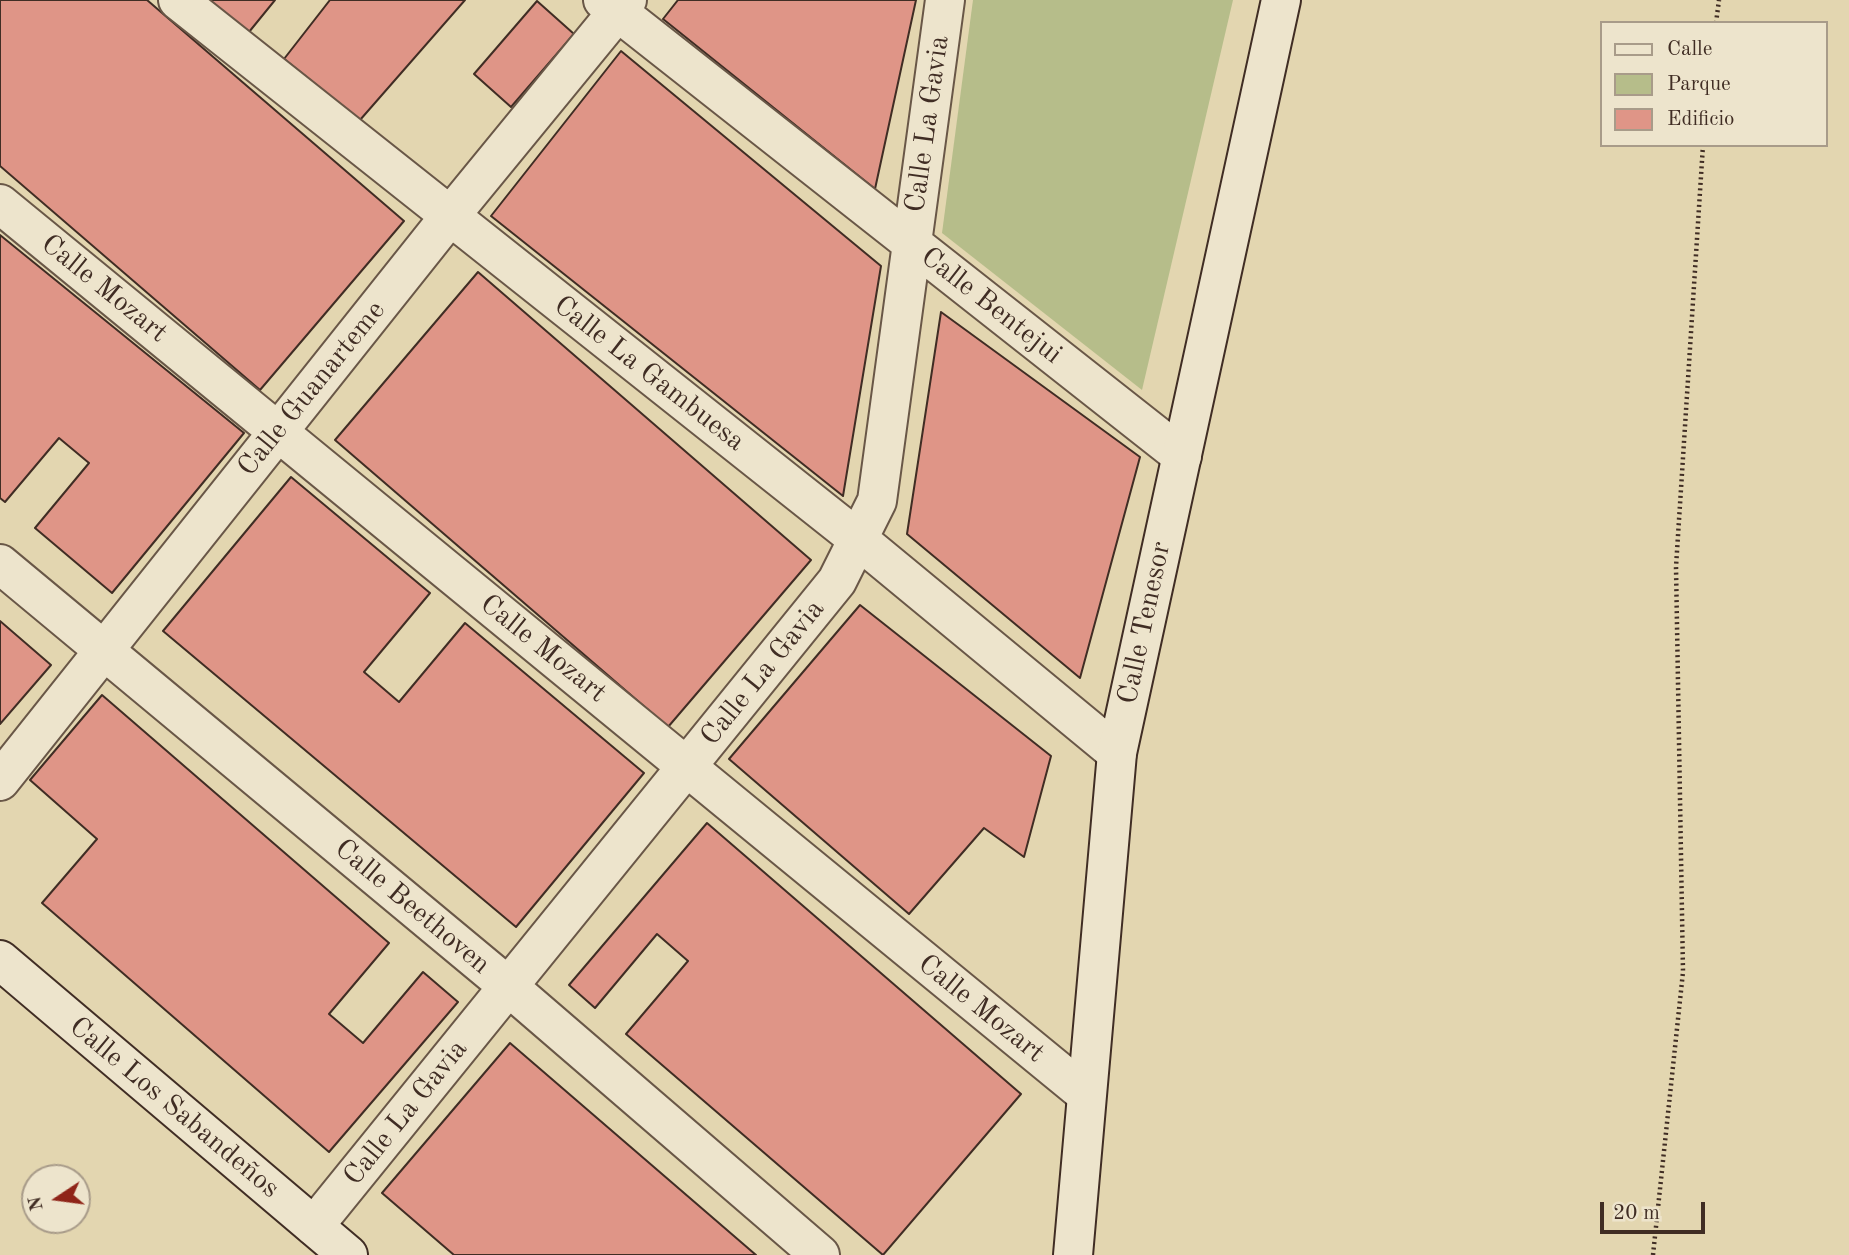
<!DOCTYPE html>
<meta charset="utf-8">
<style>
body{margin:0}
#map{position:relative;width:1849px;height:1255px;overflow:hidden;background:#e3d6b0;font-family:"Old Standard TT",serif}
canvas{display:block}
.legend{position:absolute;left:1600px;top:21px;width:228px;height:126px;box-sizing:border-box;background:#ede4cc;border:2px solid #a89b89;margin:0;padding:9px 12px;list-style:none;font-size:21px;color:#402d24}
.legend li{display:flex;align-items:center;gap:14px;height:35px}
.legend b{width:35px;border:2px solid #a89b89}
.north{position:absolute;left:21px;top:1164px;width:70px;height:70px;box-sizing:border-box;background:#ede4cc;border:2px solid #a89b89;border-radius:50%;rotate:257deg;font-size:19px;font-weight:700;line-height:28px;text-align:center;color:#402d24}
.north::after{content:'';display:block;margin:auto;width:24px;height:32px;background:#8f2418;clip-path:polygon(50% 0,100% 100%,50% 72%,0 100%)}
.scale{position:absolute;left:1600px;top:1202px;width:105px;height:32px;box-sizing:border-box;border:4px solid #402d24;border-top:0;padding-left:9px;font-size:21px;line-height:24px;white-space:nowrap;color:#402d24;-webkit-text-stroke:5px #ede4cc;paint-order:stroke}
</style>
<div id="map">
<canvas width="1849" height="1255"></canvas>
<ul class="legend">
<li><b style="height:9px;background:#ede4cc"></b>Calle</li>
<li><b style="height:19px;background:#b6bd8a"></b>Parque</li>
<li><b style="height:19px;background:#df9587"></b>Edificio</li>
</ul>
<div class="north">N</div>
<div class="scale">20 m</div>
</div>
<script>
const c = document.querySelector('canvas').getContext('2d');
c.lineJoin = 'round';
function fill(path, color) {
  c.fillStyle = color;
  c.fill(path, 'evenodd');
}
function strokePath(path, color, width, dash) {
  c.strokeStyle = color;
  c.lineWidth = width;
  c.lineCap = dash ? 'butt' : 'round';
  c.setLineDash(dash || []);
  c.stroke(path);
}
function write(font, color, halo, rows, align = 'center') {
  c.font = font + ' "Old Standard TT",serif';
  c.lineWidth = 5;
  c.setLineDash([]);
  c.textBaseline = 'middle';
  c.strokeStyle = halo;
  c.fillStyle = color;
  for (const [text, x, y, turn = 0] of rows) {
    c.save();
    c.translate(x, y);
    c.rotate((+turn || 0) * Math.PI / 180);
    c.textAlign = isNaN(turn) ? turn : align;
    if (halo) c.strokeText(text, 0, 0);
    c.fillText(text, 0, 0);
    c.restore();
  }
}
fill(new Path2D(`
 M973,0H1233L1142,390L942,233Z`), '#b6bd8a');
const building = new Path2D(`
 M0,0H147L404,221L260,390L0,166Z
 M209,0H275L249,32Z
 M330,0H465L360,120L284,59Z
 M678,0H916L875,189L663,19Z
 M537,1L574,34L511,107L474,74Z
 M621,51L881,266L843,496L491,216Z
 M0,235L244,433L112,593L35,528L89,463L59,438L5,502L0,498Z
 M478,272L811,560L668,727L335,440Z
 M941,312L1140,457L1080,678L907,534Z
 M291,477L430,593L364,672L399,702L465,623L644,773L516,927L163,631Z
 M860,605L1051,756L1024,857L984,828L909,914L729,759Z
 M0,621L51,665L0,724Z
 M102,695L389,943L329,1014L363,1043L423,972L458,1002L329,1152L42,903L97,839L30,780Z
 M707,823L1021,1094L883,1255L626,1034L688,961L657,934L595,1008L569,985Z
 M510,1043L756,1255H454L382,1193Z`);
fill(building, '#df9587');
strokePath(building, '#402d24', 2);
const street = new Path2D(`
 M178,0L859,540L1117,753
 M603,0L1182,456
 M0,204L1086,1094
 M0,564L509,987L820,1255
 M0,781L450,216L627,0
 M314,1226L837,581L877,501L945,0`);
const secondary = new Path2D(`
 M0,960L348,1255
 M1073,1255L1117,753L1281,0`);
strokePath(street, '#695747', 42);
strokePath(secondary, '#402d24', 42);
strokePath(new Path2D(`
 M1716,23L1719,0
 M1653,1255L1683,972L1676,567L1703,145`), '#402d24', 4.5, [2, 3.5]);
strokePath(street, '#ede4cc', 38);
strokePath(secondary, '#ede4cc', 38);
write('28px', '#402d24', '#ede4cc', [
 ["Calle La Gavia",928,124,-82],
 ["Calle Mozart",104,289,39],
 ["Calle Bentejui",991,306,38],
 ["Calle La Gambuesa",649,374,38],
 ["Calle Guanarteme",312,389,-51],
 ["Calle Tenesor",1145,623,-78],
 ["Calle Mozart",543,649,39],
 ["Calle La Gavia",763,673,-51],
 ["Calle Beethoven",412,907,40],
 ["Calle Mozart",981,1009,39],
 ["Calle Los Sabandeños",174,1108,40],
 ["Calle La Gavia",406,1113,-51]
]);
</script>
